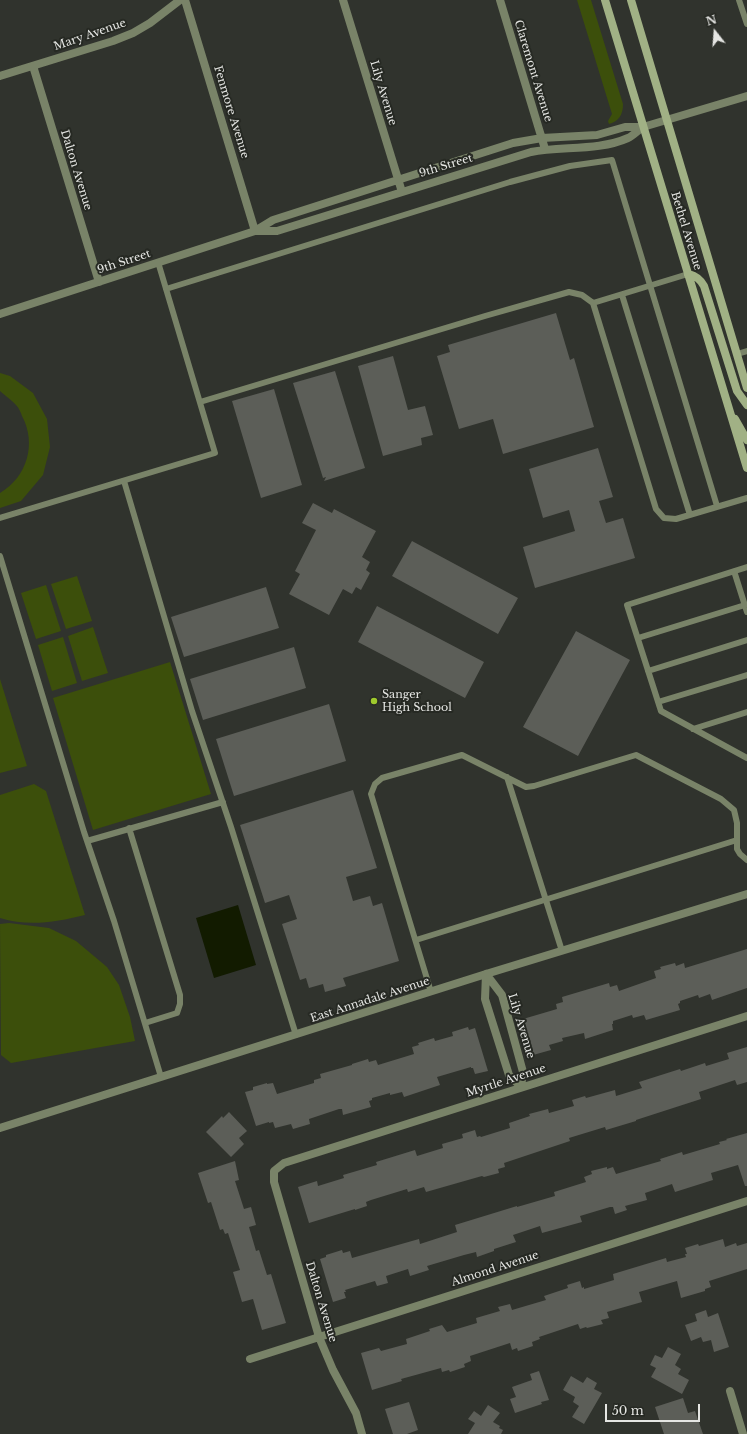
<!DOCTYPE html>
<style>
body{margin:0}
#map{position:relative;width:747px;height:1434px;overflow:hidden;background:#30332d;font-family:"Libre Baskerville",serif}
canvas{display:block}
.north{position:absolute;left:695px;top:12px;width:40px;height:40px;-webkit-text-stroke:3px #262923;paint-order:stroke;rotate:343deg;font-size:11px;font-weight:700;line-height:16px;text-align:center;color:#e5e6e3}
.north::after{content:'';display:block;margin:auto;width:14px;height:18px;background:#e5e6e3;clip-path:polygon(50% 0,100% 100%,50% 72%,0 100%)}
.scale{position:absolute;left:605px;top:1404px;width:95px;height:18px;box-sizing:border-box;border:2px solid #e5e6e3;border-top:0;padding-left:5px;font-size:12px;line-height:14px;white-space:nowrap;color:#e5e6e3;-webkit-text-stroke:3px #262923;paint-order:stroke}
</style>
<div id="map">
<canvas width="747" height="1434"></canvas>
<div class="north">N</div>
<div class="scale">50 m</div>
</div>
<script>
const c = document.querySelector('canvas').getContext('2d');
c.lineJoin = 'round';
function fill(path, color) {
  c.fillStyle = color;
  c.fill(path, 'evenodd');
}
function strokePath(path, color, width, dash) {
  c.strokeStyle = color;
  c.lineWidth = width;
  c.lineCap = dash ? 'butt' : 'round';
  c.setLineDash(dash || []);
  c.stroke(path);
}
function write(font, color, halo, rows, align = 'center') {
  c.font = font + ' "Libre Baskerville",serif';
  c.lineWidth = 4;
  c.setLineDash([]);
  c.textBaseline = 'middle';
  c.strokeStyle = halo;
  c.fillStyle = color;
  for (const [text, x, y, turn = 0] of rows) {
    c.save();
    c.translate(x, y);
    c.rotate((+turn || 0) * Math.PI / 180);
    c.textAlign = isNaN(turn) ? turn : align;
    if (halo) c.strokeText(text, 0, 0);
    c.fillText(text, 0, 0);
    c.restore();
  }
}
fill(new Path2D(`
 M577,0H591L623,104C623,115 619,121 609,124L608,121L612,114Z
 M0,373L10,376L33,393L47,419L50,447L43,475L21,501L0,508V493C27,477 37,444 22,416C21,413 19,408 16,405C12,400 5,396 0,391Z
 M77,576L92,621L66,629L51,584Z
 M46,585L61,631L36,639L21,593Z
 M93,627L108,673L82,681L68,636Z
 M63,637L77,683L52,691L38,645Z
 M170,662L211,794L93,830L53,698Z
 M0,679L27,766L0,773Z
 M34,784L46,791L85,915C56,922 29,927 0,918V795Z
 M9,923L49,928L76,941L107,967L119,985L130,1017L135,1041L11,1063L1,1055L0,924Z`), '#3c4f0b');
fill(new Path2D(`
 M238,905L256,965L214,978L196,918Z`), '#121b00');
fill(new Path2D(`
 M556,313L570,360L574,358L594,427L503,454L493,419L459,429L437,356L450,352L448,345Z
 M393,356L408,410L425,406L433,435L421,438L422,445L383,456L358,366Z
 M335,371L365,468L324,481L326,477L323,478L293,383Z
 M274,389L302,485L261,498L232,401Z
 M598,448L613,497L599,501L606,523L623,518L635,558L535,588L523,547L575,531L569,510L543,518L529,469Z
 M313,503L332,513L334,509L376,531L362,557L370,562L366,570L370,573L361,590L356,587L352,594L343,589L329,615L289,594L300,574L295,571L316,530L302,523Z
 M412,541L518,598L498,634L392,576Z
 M266,587L279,628L184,657L171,617Z
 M377,606L484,662L465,698L358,642Z
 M576,631L630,660L578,756L523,727Z
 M294,647L306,688L203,720L190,679Z
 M329,704L346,761L234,796L216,739Z
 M353,790L377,868L346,877L353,901L370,896L373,906L382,903L399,961L343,978L346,986L325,992L323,984L309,988L306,978L300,980L282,924L297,919L289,895L265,903L240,825Z
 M747,949V988L712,1000L710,994L699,998L698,995L680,1001V1003L678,1004L680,1010L646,1020L644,1015L633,1018L632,1015L613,1021V1024H612L613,1030L585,1039L584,1033L562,1038L563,1041L549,1045L551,1050L533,1055L523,1019L557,1009L556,1004L563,1002L562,997L609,983L610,987L617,985L619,991L656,978L654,971L661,969L660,967L675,963L676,966L684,963L685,968Z
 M468,1027L469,1030L475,1028L488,1071L475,1074L473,1068H471V1067L437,1077L440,1085L404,1097L402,1092L390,1095V1093L372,1098V1100L369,1101L371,1107L343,1115L342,1109H339L309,1119L310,1124L293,1129L291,1124L275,1128L273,1122L269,1123V1122L256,1126L245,1092L253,1090V1087L267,1083V1084L273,1083L277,1094L314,1083V1080L321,1078L320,1074L352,1065V1064L368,1059L369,1062L376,1060L378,1065L414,1054L412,1047L419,1045L418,1043L434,1038L435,1041L453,1036L452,1032Z
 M747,1047V1082L737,1085L735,1080L699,1092L701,1099L636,1120V1121L606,1130L605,1127L569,1138L570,1141L504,1163L505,1167L498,1169L499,1173L484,1177L482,1176L426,1192L424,1187L408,1192L407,1189L371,1200L366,1202L367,1206L355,1210V1209L309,1223L298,1187L317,1181L318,1186L344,1178L343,1175L377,1165L376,1162L415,1150L417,1156L443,1148L442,1144L463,1138L462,1134L475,1130L477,1137L480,1136L481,1137L510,1128L509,1123L530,1116L529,1114L548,1109L549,1113L574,1106L572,1100L585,1096L586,1098L615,1090L616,1096L642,1088L639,1082L680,1069L681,1071L705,1063L706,1066L729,1059L727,1053Z
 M229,1112L247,1131L239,1138L244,1144L231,1157L206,1132L222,1116L223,1118Z
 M747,1133V1186H745L738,1165L711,1173L713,1180L675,1192L672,1184L645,1193L647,1200L625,1206L627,1210L615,1214L613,1207H610L580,1216L582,1222L542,1233L540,1226L513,1235L516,1242L494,1249V1251L477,1257L476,1252L464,1255L427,1266L429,1270L410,1276L408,1269L386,1276L388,1283L377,1286L375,1281L345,1290L346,1292H344L346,1298L333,1302L320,1259L326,1257V1255L342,1250L343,1253L350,1251L352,1258L419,1239L420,1244L457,1232L455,1225L517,1206V1207L555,1196L554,1192L586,1182L584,1177L592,1174L591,1171L607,1167V1169L613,1167L616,1174L661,1161L660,1159L682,1152L683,1155L720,1144L719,1142L727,1140L726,1139Z
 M235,1161L239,1180L235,1181L244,1209L251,1207L256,1225L249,1227L256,1251L259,1250L267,1275L271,1274L286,1323L262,1330L253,1299L242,1302L233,1272L240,1270L228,1233L225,1234L223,1229L220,1230L211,1202L208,1203L198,1173Z
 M723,1239L725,1247L736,1243L737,1246L747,1243V1269L709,1281L711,1287L705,1289V1291L681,1298L677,1281L639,1292L642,1302L607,1312L609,1318L601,1320L603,1324L587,1328L586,1327L580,1329L578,1324L539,1337L540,1339L532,1342L533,1346L518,1351L517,1348L512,1350L510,1343L470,1356L471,1361L464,1364L465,1367L450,1372L449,1370L442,1372L441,1368L401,1379L402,1381L372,1390L361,1353L379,1348L381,1351L407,1344L406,1339L430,1331L429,1329L442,1325L447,1332L477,1323L476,1318L500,1311L498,1307L510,1304L512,1310L546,1300L544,1296L568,1288L567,1285L580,1281L582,1288L584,1287V1289L614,1280L613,1274L666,1258L667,1262L686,1257L685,1254H687L685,1248L698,1244L699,1246Z
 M706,1310L708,1317L718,1313L729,1347L714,1352L711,1340L703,1342L701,1337L691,1341L685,1325L697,1321L695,1314Z
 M668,1347L681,1354L675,1365L681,1369L678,1374L689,1380L682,1394L651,1377L656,1368L650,1365L655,1355L662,1358Z
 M539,1371L549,1400L541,1402L542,1404L515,1413L510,1399L516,1397L512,1387L532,1380L530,1374Z
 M571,1376L583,1383L587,1377L597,1383L594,1389L602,1393L584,1424L572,1417L579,1406L573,1402L575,1397L563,1390Z
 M683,1398L688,1413L695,1411L703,1434H664L655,1407Z
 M409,1402L418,1430L407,1434H393L385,1409Z
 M488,1405L500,1413L493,1422L500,1426L499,1428L503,1430L501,1434H468L475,1423L468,1419L474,1411L481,1416Z`), '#5c5e58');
strokePath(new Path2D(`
 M739,0L747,24
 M166,289L510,182L570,166L612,160L717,506
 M622,295L690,515
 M593,303L688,274
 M737,354L747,351
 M200,402L485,316L569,292L582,295L593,303L656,509L664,518L676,519L747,498
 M124,481L192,711L231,827L296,1035
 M0,518L215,453L158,262
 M0,556L84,832L114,921L161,1077
 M747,567L627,605L661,711L747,758
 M734,571L747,612
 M638,638L745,605
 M648,671L747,640
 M658,702L747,675
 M693,729L747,712
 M507,777L562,951
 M129,828L180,995V1004L177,1013L145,1023
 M87,841L223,802
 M416,940L737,840
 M431,992L371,794L375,784L382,778L462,755L526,787L534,786L636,755L721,799L734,810L737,823V849L740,854L747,860`), '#798368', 6);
strokePath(new Path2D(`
 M185,0L255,231
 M343,0L402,192
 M500,0L545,149
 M33,66L99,282
 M0,76L113,41L133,33L150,23L180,0
 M255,231H277L531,152C562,146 599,151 628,138C633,136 638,130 643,127
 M0,314L255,231L273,220L513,143L542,138L597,135L625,127H643L747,96
 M486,974L502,995L523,1072L521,1087
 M486,974L485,999L509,1075L521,1087
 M0,1128L486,974L747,894
 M250,1359L747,1201
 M730,1391L743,1434
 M362,1434L356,1413L333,1370L319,1337L274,1182V1171L284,1163L747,1016`), '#798368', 8);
strokePath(new Path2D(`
 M605,0L747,468
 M631,0L747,388
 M688,274C696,276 700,279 704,286L737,391L747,405
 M735,419L747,440`), '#a1b185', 8);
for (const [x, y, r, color] of [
 [374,701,4,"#9fca2d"]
]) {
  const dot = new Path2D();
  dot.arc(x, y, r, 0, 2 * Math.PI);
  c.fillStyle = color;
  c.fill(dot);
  strokePath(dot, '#262923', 1.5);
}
write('11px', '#e5e6e3', '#262923', [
 ["Mary Avenue",90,35,-19],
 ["Claremont Avenue",533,71,73],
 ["Lily Avenue",383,93,73],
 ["Fenmore Avenue",231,112,73],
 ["9th Street",446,166,-17],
 ["Dalton Avenue",76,170,73],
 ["Bethel Avenue",686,231,73],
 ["9th Street",124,262,-18],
 ["East Annadale Avenue",370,1000,-18],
 ["Lily Avenue",521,1026,73],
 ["Myrtle Avenue",506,1081,-18],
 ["Almond Avenue",495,1269,-18],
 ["Dalton Avenue",321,1302,73]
]);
write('11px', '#e5e6e3', '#262923', [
 ["Sanger",382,695],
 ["High School",382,708]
], 'left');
</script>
